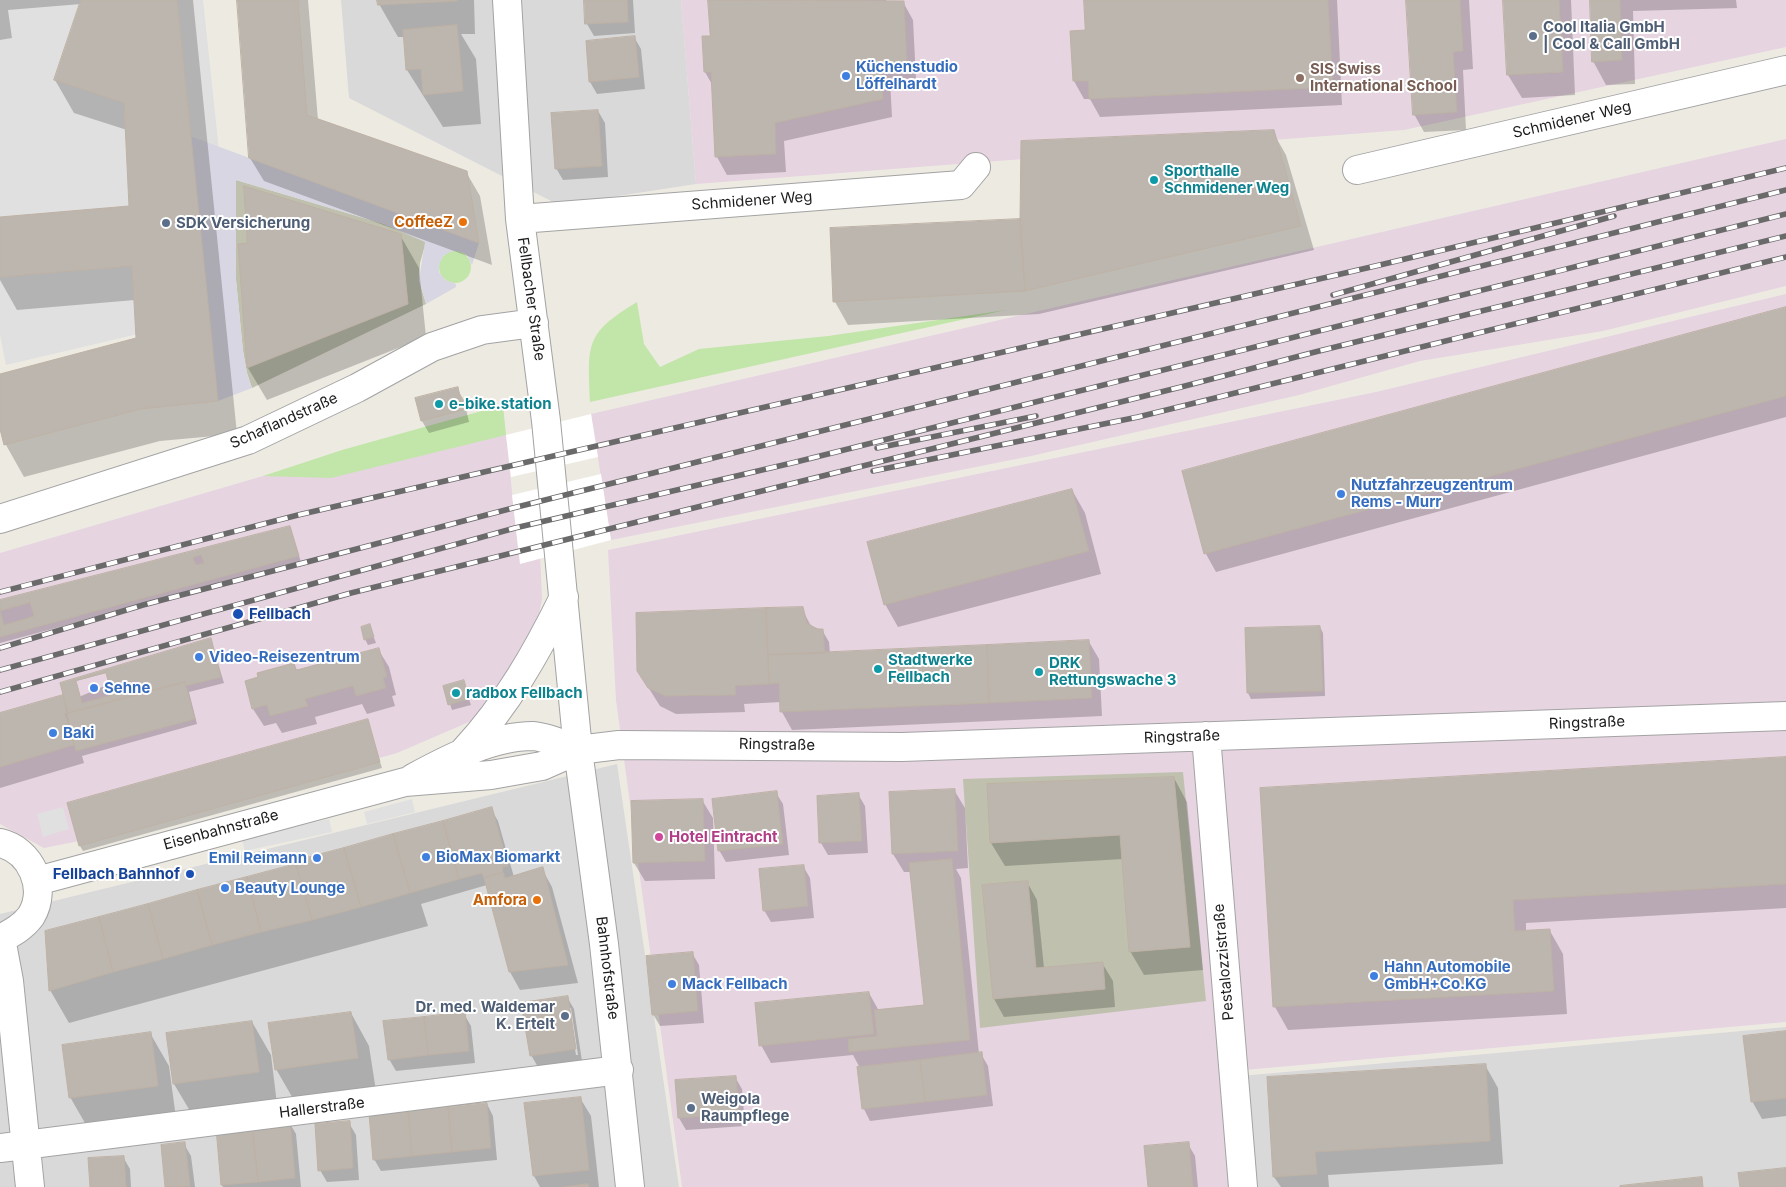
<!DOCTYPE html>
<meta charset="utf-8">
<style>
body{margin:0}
canvas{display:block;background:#edeae2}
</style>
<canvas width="1786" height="1187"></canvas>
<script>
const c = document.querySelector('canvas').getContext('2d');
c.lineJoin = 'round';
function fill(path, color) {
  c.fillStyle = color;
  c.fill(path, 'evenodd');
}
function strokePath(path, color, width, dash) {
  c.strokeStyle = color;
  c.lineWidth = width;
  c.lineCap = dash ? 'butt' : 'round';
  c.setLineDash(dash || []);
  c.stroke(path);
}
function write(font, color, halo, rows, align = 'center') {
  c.font = font + ' Inter,sans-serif';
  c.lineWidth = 4;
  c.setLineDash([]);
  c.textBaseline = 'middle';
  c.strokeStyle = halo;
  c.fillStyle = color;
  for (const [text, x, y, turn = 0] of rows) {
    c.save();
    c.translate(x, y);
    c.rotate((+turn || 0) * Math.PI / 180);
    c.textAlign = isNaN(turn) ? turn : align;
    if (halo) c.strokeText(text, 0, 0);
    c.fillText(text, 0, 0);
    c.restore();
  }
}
fill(new Path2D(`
 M341,0H681L696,184L559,205L349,98Z
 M617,764L679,1187H0V914Z
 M1786,1027V1187H1248L1241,1076Z`), '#dad9d9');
fill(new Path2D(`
 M681,0H1786V47L1404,130L696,184Z
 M1786,139V286L1603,331L1420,361L1299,395L1031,456L611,540L591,414Z
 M1786,294V1022L1233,1071L1244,1187H682L616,700L608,550L1376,392Z
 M506,435L519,557L540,553L542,599L536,629L476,719L397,753L74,842L44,848L0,824V553L263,476Z`), '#e6d4e1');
fill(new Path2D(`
 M236,180L384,224L426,242L420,263L419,280L426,304L252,388L247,373L243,351L236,280Z
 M1183,772L1206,1001L980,1028L963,779Z`), '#bfc1ae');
fill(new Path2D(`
 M439 267a16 16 0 1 1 32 0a16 16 0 1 1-32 0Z
 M637,302L644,344L660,367L699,349L828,336L1006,310L590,402C588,344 584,334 637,302Z
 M503,405L506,435L331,478L263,476L342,450Z`), '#c2e6a9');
fill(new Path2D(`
 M0,0H203L236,311L6,365L0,335Z
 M412,799L415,812L367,824L364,812Z
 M63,807L69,829L43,837L37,814Z
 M329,819L332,832L245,851L242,839Z`), '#e0e0e0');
fill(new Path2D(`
 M190,136L479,243L472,265L467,255L462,252L452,251L443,256L439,265V272L445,280L456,284V287L426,304L419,280L425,242L384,224L236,180V280L243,351L247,373L252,388L218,401Z`), '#d7d6e2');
fill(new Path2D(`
 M591,414L598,457L511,477L506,435Z
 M601,474L611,540L520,564L512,495Z`), '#fff');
fill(new Path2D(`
 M0,0H193L237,434L160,441L24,477L6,445L0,424V375L137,339L135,300L17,310L0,280V218L131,207L127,130L74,113L55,80L81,4L8,10L12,38L0,40Z
 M238,0H308L318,120L466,172L480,196L492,265L264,181L250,158Z
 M379,0H474L475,34H461L476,59L481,124L443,127L407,70L404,37H398L379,4Z
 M585,0H633L635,33L594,36L587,24Z
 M709,0H886L887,3L903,2L913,20L916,79L890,80L892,117L784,141L786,172L727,175L717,157L713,86L705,72L711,37Z
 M1085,0H1337L1342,105L1100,117L1090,99H1084L1074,81L1071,32L1087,31Z
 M1407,0H1469L1473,69L1463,70L1466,130L1424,132L1414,114Z
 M1504,0H1571L1575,95L1522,98L1508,75Z
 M1591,0H1736L1737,8L1633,11L1635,84L1606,85L1593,61Z
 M634,37L641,49L645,89L597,94L590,82Z
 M598,111L605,123L608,177L563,180L556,168Z
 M1273,132L1286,155L1314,250L1039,314L848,325L835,302L1022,220Z
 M400,235L419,268L426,337L267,400L248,368L240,245Z
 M1786,308V417L1216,572L1206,554L1183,472Z
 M457,389L464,400L469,422L429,433L422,421Z
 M1072,490L1085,513L1101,574L898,627L885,604Z
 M290,527L301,562L0,643V602Z
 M802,609L811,626L822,630L829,642L830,654L1089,642L1099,659L1102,716L792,730L782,712L781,702L744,704L745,712L676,714L660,706L638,671L637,614Z
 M369,625L376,643L368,645L365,639Z
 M1320,627L1323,633L1325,696L1251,699L1248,693L1246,630Z
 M211,640L224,683L189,692L197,724L82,756L84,763L0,788V714L62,697L65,703Z
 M378,649L389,667L396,695L392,696L395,706L367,714L362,704L315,717L317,724L282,733L276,723L264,726L253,709L294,664L297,670Z
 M463,682L471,705L452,710L444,687Z
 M367,721L382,768L83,851L80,846L68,804Z
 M1786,758V908L1526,923V932L1550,931L1563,954L1567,1014L1288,1030L1275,1007Z
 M1174,778L1187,802L1203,970L1144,975L1130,951L1123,859L1005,866L991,843Z
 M954,790L965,808L968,868L956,869L961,878L979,1054H981L988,1066L993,1106L870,1121L864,1109L860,1068L853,1055L771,1063L761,1045L869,993L879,1011L925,1006L911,872H904L893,854L890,793Z
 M776,793L783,804L789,855L726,862L719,850Z
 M858,794L865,806L868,853L828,855L821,843L818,797Z
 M702,800L713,818L715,879L645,881L634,863L633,803Z
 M491,809L498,821L514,877L542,869L552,887L578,983L520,990L510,972L487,885L421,904L428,926L69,1023L50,990L297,865Z
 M803,866L810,878L814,918L771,922L764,910Z
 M1027,882L1037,900L1044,968L1102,963L1113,981L1115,1007L1004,1017L994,999Z
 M692,953L699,965L704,1023L660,1026L653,1014Z
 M567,997L574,1009L582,1061L538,1067L531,1055ZM568,1008H571L578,1055H576Z
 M351,1013L369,1046L376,1091L295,1102L276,1069Z
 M464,1014L471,1026L475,1063L396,1071L389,1059Z
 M252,1022L271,1055L277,1104L193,1116L174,1084Z
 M1786,1032V1116L1762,1119L1752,1101Z
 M150,1033L169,1066L176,1118L89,1130L70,1097Z
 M1485,1065L1498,1088L1503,1164L1328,1175L1329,1187H1281L1274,1177L1268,1078Z
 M735,1077L742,1089L745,1126L686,1130L679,1118L677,1081Z
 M580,1098L591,1116L599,1187H540L534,1176Z
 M487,1104L493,1116L497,1160L381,1171L374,1159Z
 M289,1122L296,1134L301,1187H223L222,1185Z
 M349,1123L356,1135L359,1180L327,1182L320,1170Z
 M184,1144L191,1156L195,1187H166L162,1146Z
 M1188,1144L1195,1156L1198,1187H1149Z
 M123,1157L130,1169L131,1187H92Z`), '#0003');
const building = new Path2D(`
 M81,0H177L218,401L141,409L4,445L0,429V374L136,338L132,266L0,277V217L129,206L124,103L54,80Z
 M237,0H298L307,115L467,171L479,243L249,158Z
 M377,0H457V1L378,5Z
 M584,0H627L628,22L585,24Z
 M708,0L904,1L907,62L881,63L883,99L775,123L776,154L715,157L711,72H704L702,36H710Z
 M1084,0H1328L1333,87L1089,99L1088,81H1073L1070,31L1085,30Z
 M1406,0H1460L1463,51L1453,52L1457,112L1413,115Z
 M1503,0H1559L1563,72L1507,75Z
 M1590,0H1620L1622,60L1592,62Z
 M457,25L463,91L423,95L421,69L406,70L403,30Z
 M635,36L639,77L589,82L586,41Z
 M598,110L602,166L555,169L551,113Z
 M1274,130L1301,226L1025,291L1020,219L1021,141Z
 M244,186L401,234L408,304L247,368L238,244L247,243Z
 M1020,219L1025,291L833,302L830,228Z
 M1786,307V396L1204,554L1182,471Z
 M458,387L463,410L421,421L415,398Z
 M1072,489L1089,551L884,605L867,542Z
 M290,526L299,556L0,637V600Z
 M201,555L204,563L196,565L193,558Z
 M30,603L34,616L4,625L0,611Z
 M803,607L807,623L817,629H823L825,653L768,655L766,608Z
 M766,608L769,684L735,686L736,695L665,696L648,688L637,671L636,613Z
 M370,624L374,637L364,640L361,627Z
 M1320,626L1323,691L1247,693L1245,628Z
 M211,638L221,677L186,686L185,682L68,713L60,683Z
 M1089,640L1092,698L989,703L987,645Z
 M987,645L989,703L780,712L779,683L769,684L768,655Z
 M379,648L387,677L383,678L386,688L356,696L353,686L305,699L308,706L270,716L267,705L252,709L245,681L258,677L257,673L294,663L296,670Z
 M106,673L112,695L82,703L76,681Z
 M464,680L469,699L448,705L443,686Z
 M185,682L195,719L76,751L65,714Z
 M63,695L74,745L0,767V713Z
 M368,719L380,762L79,846L67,803Z
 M1786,757V884L1513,900L1515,931L1550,929L1554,991L1273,1007L1260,788Z
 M1174,777L1190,947L1129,952L1120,835L990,843L987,784Z
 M955,789L958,851L892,854L889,792Z
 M777,791L783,844L718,851L712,799Z
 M859,793L862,841L819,843L817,796Z
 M703,799L705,861L633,863L631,801Z
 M492,807L508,866L502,867L503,872L484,878L482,873L459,879L443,821Z
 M443,821L459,879L410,893L393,834Z
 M393,834L410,893L361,907L344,848Z
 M344,848L361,907L312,920L295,861Z
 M952,859L970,1040L849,1052L848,1039L877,1036L874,1010L924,1005L909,863Z
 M296,864L312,920L261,932L247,877Z
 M804,865L808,906L763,911L759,869Z
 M543,867L568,965L509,972L484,878L503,872L505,878Z
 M247,877L261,932L212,945L197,890Z
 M1028,881L1036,968L1103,962L1105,989L993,999L982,885Z
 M197,890L212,945L163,959L148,904Z
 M148,904L163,959L113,972L99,917Z
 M99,917L113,972L49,991L45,931Z
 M693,952L698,1011L652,1015L646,956Z
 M869,992L874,1034L759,1046L755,1003Z
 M568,996L576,1049L530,1056L521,1003Z
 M351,1012L358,1058L275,1070L268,1023Z
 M465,1012L469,1051L428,1055L424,1017Z
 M424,1017L428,1055L388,1060L383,1021Z
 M252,1021L259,1072L173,1084L166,1033Z
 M1786,1031V1098L1751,1102L1743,1036Z
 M151,1032L158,1086L69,1098L62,1045Z
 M982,1052L987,1095L925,1102L920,1060Z
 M920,1060L925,1102L862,1109L857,1067Z
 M1486,1064L1490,1141L1315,1152L1317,1174L1273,1177L1267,1077Z
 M736,1076L739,1114L678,1118L675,1080Z
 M581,1097L589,1170L533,1176L524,1103Z
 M487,1103L491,1148L452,1152L448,1107Z
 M448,1107L452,1152L412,1156L408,1110Z
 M408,1110L412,1156L373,1160L369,1114Z
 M290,1121L295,1178L258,1182L252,1124Z
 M350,1121L353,1168L318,1171L315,1124Z
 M252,1124L258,1182L221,1185L216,1128Z
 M185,1142L190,1186L165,1187L161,1145Z
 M1189,1142L1193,1187H1148L1144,1146Z
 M124,1156L126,1187H90L88,1158Z
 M1786,1168V1187H1740L1738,1173Z
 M1702,1177L1703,1187H1620V1186Z
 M588,1184L589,1187H565Z`);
fill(building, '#bdb6ae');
strokePath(building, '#beb2a5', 1);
const minor = new Path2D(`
 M507,0L520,219L546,421L578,750L604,944L630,1187
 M1357,170L1786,70
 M520,219L961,185L976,167
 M0,519L248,440L357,388L432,347L482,330L534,323
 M1206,736L1243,1187
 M465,750C507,705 537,652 564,597
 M413,778C448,759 492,736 533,736C547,737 565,745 578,750
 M0,843C31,850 48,888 31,916C23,927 12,933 0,939
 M37,881L405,782L491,775L542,766L578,750L619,745L902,747L1786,716
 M1,938L9,981L30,1187
 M0,1148L619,1070`);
strokePath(minor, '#a3a3a3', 30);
strokePath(minor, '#fff', 28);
const rail = new Path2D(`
 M1333,295L1614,216
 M877,448L1036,416
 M873,471L1138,417L1786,257
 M0,592L298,515L1384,264L1786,168
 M0,648L143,605L513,508L1786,190
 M0,670L515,528L796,462L1786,214
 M0,692L351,593L1181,387L1315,352L1786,236`);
strokePath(rail, '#6a6a6a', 5.5);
strokePath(rail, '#fff', 4, [11]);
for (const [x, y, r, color] of [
 [1533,36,5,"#5c6f8a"],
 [846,76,5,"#3f7fe0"],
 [1300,78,5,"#8d6e63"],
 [1154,180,5,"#0f9aa8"],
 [463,222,5,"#e8710a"],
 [166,223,5,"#5c6f8a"],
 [439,404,5,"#0f9aa8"],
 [1341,494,5,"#3f7fe0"],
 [238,614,6,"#1a4fb4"],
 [199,657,5,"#3f7fe0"],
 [878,669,5,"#0f9aa8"],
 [1039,672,5,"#0f9aa8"],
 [94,688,5,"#3f7fe0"],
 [456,693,5,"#0f9aa8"],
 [53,733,5,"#3f7fe0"],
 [659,837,5,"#d1479c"],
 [426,857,5,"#3f7fe0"],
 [317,858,5,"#3f7fe0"],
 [190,874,5,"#1a4fb4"],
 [225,888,5,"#3f7fe0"],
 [537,900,5,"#e8710a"],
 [1374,976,5,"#3f7fe0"],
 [672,984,5,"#3f7fe0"],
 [565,1016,5,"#5c6f8a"],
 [691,1108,5,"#5c6f8a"]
]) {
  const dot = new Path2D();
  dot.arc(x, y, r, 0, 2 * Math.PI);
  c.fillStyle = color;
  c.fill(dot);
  strokePath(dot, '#fff', 2);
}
write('bold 15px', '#4e5e75', '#fff', [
 ["Cool Italia GmbH",1543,27],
 ["| Cool & Call GmbH",1543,44],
 ["SDK Versicherung",176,223],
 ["Dr. med. Waldemar",555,1007,"right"],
 ["K. Ertelt",555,1024,"right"],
 ["Weigola",701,1099],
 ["Raumpflege",701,1116]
], 'left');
write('bold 15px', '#366cbe', '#fff', [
 ["Küchenstudio",856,67],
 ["Löffelhardt",856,84],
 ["Nutzfahrzeugzentrum",1351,485],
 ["Rems - Murr",1351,502],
 ["Video-Reisezentrum",209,657],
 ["Sehne",104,688],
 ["Baki",63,733],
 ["BioMax Biomarkt",436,857],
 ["Emil Reimann",307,858,"right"],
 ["Beauty Lounge",235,888],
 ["Hahn Automobile",1384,967],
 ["GmbH+Co.KG",1384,984],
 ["Mack Fellbach",682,984]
], 'left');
write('bold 15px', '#785e54', '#fff', [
 ["SIS Swiss",1310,69],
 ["International School",1310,86]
], 'left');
write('15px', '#1c1c1c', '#fff', [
 ["Schmidener Weg",1572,120,-13],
 ["Schmidener Weg",752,201,-4],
 ["Fellbacher Straße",531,299,82],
 ["Schaflandstraße",284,421,-24],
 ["Ringstraße",1587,723,-2],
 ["Ringstraße",1182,737,-2],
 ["Ringstraße",777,745,1],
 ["Eisenbahnstraße",221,830,-15],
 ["Pestalozzistraße",1224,962,-95],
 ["Bahnhofstraße",607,968,83],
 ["Hallerstraße",322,1108,-7]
]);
write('bold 15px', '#0d838f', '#fff', [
 ["Sporthalle",1164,171],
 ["Schmidener Weg",1164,188],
 ["e-bike.station",449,404],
 ["Stadtwerke",888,660],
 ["Fellbach",888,677],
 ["DRK",1049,663],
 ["Rettungswache 3",1049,680],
 ["radbox Fellbach",466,693]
], 'left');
write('bold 15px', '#c56008', '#fff', [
 ["CoffeeZ",453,222],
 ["Amfora",527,900]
], 'right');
write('bold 15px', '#164399', '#fff', [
 ["Fellbach",249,614],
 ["Fellbach Bahnhof",180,874,"right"]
], 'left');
write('bold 15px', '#b23c85', '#fff', [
 ["Hotel Eintracht",669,837]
], 'left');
</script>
